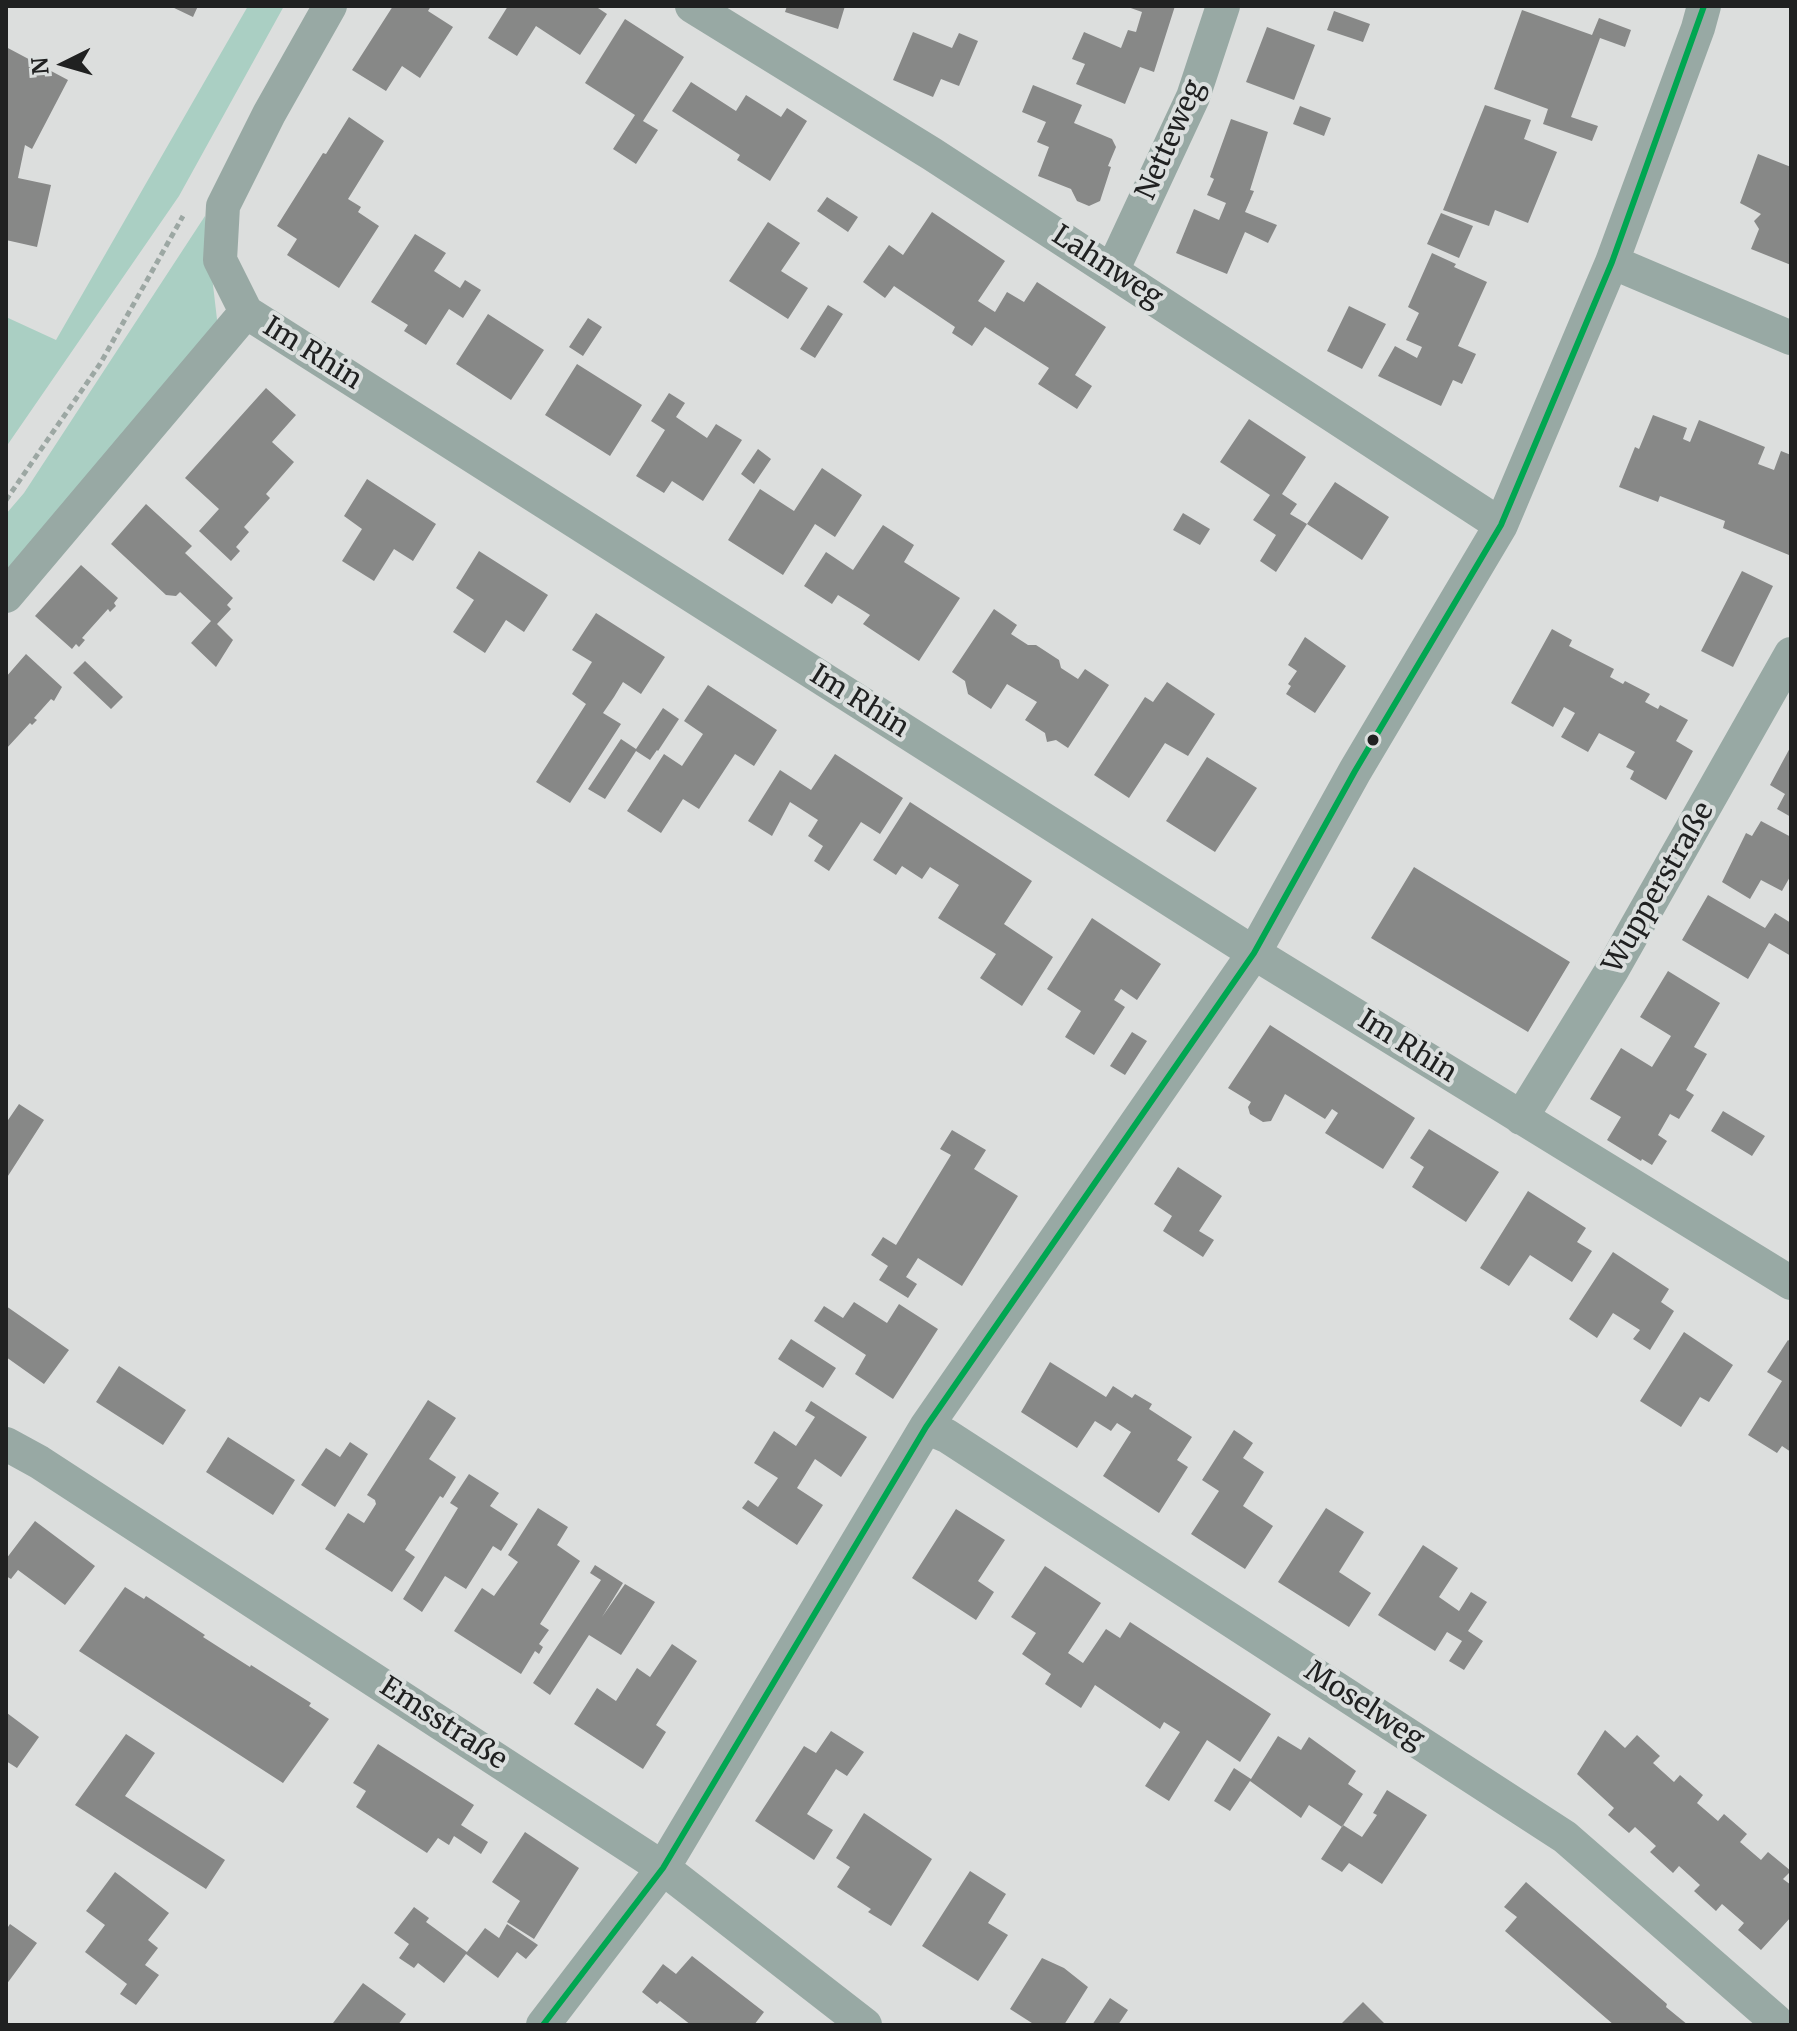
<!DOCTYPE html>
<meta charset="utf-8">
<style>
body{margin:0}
#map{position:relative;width:1797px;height:2031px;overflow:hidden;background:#dcdedd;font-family:Merriweather,serif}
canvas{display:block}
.frame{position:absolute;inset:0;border:8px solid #202121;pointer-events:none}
.north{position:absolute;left:24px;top:24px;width:80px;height:80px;-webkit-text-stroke:6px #dbdfde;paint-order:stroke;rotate:265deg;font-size:22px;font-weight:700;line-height:32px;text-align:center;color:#202121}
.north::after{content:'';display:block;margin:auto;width:28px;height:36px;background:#202121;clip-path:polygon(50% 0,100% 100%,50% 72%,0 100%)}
</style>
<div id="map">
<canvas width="1797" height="2031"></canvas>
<div class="frame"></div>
<div class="north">N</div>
</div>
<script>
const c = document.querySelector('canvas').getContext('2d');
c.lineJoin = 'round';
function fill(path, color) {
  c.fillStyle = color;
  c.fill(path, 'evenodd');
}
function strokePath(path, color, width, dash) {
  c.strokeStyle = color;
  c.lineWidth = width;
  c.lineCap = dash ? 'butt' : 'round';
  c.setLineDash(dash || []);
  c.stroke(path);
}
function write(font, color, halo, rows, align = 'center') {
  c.font = font + ' Merriweather,serif';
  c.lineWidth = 8;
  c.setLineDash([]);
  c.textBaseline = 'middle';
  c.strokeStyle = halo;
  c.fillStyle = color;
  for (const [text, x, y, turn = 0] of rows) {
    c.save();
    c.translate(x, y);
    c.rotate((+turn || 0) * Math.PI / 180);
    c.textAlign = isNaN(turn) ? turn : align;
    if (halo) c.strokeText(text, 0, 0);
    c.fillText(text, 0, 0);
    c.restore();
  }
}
fill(new Path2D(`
 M248,6H284L179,196L6,447V317L56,340Z
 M205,216L218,328L6,577V514L24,493Z`), '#aacfc3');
fill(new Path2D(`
 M170,6H198L193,17Z
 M393,6H431L428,11L453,27L420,78L402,66L386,91L352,70Z
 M508,6H595L607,14L580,55L536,26L517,56L488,38Z
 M787,6H845L838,29L785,12Z
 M1125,6H1175L1154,72L1140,67L1125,104L1076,84L1085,64L1072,59L1084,32L1121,48L1128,30L1136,32L1142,12Z
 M1522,10L1592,35L1599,18L1631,30L1625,47L1600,38L1571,117L1598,126L1592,141L1543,124L1548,109L1494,89Z
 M1334,11L1370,24L1363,42L1327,30Z
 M625,19L684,57L643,121L658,130L636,164L613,149L635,115L585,83Z
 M1267,27L1315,45L1294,100L1246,82Z
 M913,32L952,48L959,33L978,41L959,86L941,79L933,97L893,80Z
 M6,47L68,80L32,149L25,145L18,178L51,185L37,247L6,240Z
 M691,82L736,111L746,95L781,117L787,108L807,121L770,181L737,160L740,155L672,111Z
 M1033,85L1082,105L1074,123L1112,139L1116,147L1108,166L1111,167L1100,201L1089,206L1077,201L1071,189L1038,176L1049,147L1037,142L1046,122L1022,112Z
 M1485,105L1531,120L1524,139L1557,152L1528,223L1495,210L1489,226L1443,210Z
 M1300,106L1331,118L1324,136L1293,124Z
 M349,117L384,141L348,199L361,207L358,212L379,226L339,288L287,255L297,239L277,226L323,153L326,154Z
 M1231,119L1268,132L1250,190L1254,191L1245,212L1277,225L1268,243L1245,232L1227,274L1176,253L1194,209L1219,220L1226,203L1207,195L1214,179L1210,177Z
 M1758,154L1791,167V265L1751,249L1759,229L1754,221L1761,214L1740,203Z
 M827,197L858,217L848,232L817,211Z
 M932,212L1005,261L978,301L995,312L1007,292L1024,302L1037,282L1106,327L1075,375L1092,386L1077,409L1038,384L1049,368L985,327L972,346L952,333L955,327L894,286L885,298L863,282L889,245L903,255Z
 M1441,213L1473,226L1459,258L1427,244Z
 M768,222L800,243L781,271L808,288L788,319L729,281Z
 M415,234L446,253L434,271L460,288L465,280L481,290L463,318L449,309L426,345L404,331L408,325L371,302Z
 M1432,253L1456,264L1454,267L1487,282L1458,346L1476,354L1462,384L1453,380L1441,406L1378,376L1395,346L1417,358L1422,347L1406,340L1419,313L1408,307Z
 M828,305L843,314L815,358L800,349Z
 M1349,306L1386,324L1362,369L1327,351Z
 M488,314L544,350L511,400L456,364Z
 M588,318L602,327L583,356L569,347Z
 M577,364L642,405L610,456L545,415Z
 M266,388L296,415L272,442L294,462L266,494L270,498L244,527L249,532L236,547L240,551L231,561L199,531L219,509L185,478Z
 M669,393L685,403L676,417L707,438L716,424L742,440L703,501L672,481L664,493L636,476L665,430L651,421Z
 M1653,415L1687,428L1683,439L1690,442L1699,420L1765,447L1758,464L1774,470L1781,451L1791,455L1789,555L1723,528L1725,521L1660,496L1658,502L1619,487L1635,447L1639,449Z
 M1249,419L1306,457L1282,494L1297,504L1290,514L1307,524L1276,572L1260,561L1276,535L1253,520L1270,495L1220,462Z
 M758,449L771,459L754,484L741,474Z
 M822,468L862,495L835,537L815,524L783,575L728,540L760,489L794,511Z
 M367,479L436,524L413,561L394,549L374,581L342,561L362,529L344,516Z
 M1335,482L1389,517L1362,560L1307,524Z
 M146,504L192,546L185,553L233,598L227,605L231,609L217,624L233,640L216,667L191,643L211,621L180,592L176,596L166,595L111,544Z
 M1183,513L1210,529L1200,545L1173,530Z
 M883,525L914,545L904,562L960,598L919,661L863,624L870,615L838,595L832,604L804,586L826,552L853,570Z
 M479,551L548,595L524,632L506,620L485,653L453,632L474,600L456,588Z
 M81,565L118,598L114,603L116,606L110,612L108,609L82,638L85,640L79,647L76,644L72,649L35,616Z
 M1742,571L1773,586L1733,667L1701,651Z
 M994,609L1017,625L1011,634L1028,645H1036L1059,660L1061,668L1078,679L1085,669L1109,685L1068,748L1056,740L1047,742L1045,733L1025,720L1037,702L1007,684L991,709L968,694L965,681L952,672Z
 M596,613L665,657L641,694L623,682L614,697L603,713L621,724L570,803L536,782L586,704L572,694L592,662L572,650Z
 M1552,629L1572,640L1569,646L1614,669L1610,677L1623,684L1625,681L1650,694L1645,702L1658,709L1660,705L1688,720L1676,741L1693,751L1666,800L1630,779L1634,771L1626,767L1635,752L1599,733L1588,752L1561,737L1575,713L1564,707L1553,727L1511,703Z
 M1305,637L1346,666L1315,713L1286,694L1291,686L1288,684L1297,671L1288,665Z
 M26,654L62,687L54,701L51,699L34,718L37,720L32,725L30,723L6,749V677Z
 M85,661L123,697L111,709L73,673Z
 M1167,682L1215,714L1188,756L1165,743L1129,798L1094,775L1145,697L1153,702Z
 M708,685L777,730L754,766L735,754L699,809L683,799L661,833L627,811L664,754L682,766L703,734L684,721Z
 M663,708L679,719L658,751L657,750L650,760L636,751L605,799L588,789L621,739L636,749Z
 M1791,746V817L1777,809L1785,794L1770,785Z
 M835,754L903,798L880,834L861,822L829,871L814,861L823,846L808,836L818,820L790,802L772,836L748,821L780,770L811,790Z
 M1207,757L1257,788L1215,852L1166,821Z
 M910,802L1032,881L1004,924L1053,957L1022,1006L980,978L996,954L938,918L959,885L930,867L922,879L902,866L896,875L873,860Z
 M1761,821L1791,837V875L1782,891L1761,880L1750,899L1722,882L1746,833L1752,836Z
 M1414,867L1570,962L1528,1032L1371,938Z
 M1708,895L1765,928L1775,913L1791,923V956L1769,943L1748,979L1682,940Z
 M1092,918L1161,964L1137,1000L1121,989L1114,1000L1125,1007L1094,1055L1065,1037L1081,1011L1047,989Z
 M1668,971L1720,1003L1694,1047L1707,1054L1686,1090L1694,1095L1679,1119L1670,1114L1658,1135L1667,1141L1652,1165L1642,1159L1641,1161L1607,1140L1621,1117L1590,1099L1621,1048L1652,1067L1671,1036L1640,1017Z
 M1270,1025L1415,1118L1383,1169L1325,1133L1338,1113L1332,1109L1325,1119L1285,1094L1271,1121L1263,1122L1250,1114L1248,1107L1251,1102L1228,1088Z
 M1132,1032L1147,1041L1125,1075L1110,1066Z
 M19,1104L44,1120L6,1179V1123Z
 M1723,1111L1765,1136L1752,1156L1711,1131Z
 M1429,1129L1499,1172L1466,1222L1412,1187L1424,1167L1410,1158Z
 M952,1130L986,1150L974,1169L1018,1196L962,1286L918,1258L906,1277L917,1284L908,1298L879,1280L888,1266L871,1255L883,1237L896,1245L951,1155L940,1149Z
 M1178,1167L1222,1196L1199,1231L1214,1240L1203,1257L1163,1231L1172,1216L1154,1204Z
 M1528,1191L1586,1228L1577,1242L1592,1251L1572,1282L1530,1255L1509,1286L1480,1268Z
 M1613,1252L1669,1289L1661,1302L1674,1311L1650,1350L1633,1339L1640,1330L1613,1313L1597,1338L1569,1319Z
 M854,1302L887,1323L899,1304L938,1329L893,1399L855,1374L866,1355L814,1321L824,1306L843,1318Z
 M6,1306L69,1350L44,1384L6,1357Z
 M1684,1332L1733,1365L1709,1402L1700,1397L1681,1427L1640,1401Z
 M791,1339L836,1368L823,1388L778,1359Z
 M1788,1340L1791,1342V1452L1782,1446L1777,1453L1748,1435L1782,1381L1767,1372Z
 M1050,1362L1106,1397L1113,1386L1132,1398L1135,1394L1152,1404L1149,1409L1192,1437L1177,1460L1188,1467L1159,1513L1103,1476L1131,1432L1117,1423L1111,1431L1095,1421L1077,1448L1021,1412Z
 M119,1366L186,1410L163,1445L96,1402Z
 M428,1400L456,1418L429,1459L456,1477L443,1498L440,1496L405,1550L415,1557L392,1592L325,1549L348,1513L364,1523L376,1504L375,1500L367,1495Z
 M811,1401L867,1437L841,1477L815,1459L797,1488L823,1505L797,1545L742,1508L748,1500L758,1507L778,1478L754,1463L774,1431L796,1446L815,1417L805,1411Z
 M1234,1430L1253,1443L1243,1458L1264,1472L1243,1506L1273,1526L1245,1569L1191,1534L1219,1491L1202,1480Z
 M228,1437L295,1480L273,1515L206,1472Z
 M350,1442L368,1454L335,1507L301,1485L326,1448L340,1457Z
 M469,1474L499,1493L490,1506L518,1524L501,1551L493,1546L466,1589L445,1576L422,1612L403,1599L458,1508L450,1503Z
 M538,1508L568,1527L557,1545L580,1561L540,1624L549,1630L539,1644L543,1647L539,1654L535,1651L521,1674L454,1631L482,1588L494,1596L518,1562L508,1555Z
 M1326,1508L1364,1532L1339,1572L1371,1593L1349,1627L1278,1582Z
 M956,1509L1005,1540L978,1581L994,1592L976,1620L912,1578Z
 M35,1521L95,1566L65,1605L18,1570L11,1579L6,1576V1559Z
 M1423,1545L1458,1568L1439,1597L1459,1611L1471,1592L1487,1602L1468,1631L1483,1641L1464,1670L1449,1661L1462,1641L1447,1632L1435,1651L1378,1615Z
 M595,1565L623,1583L602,1617L625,1584L655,1602L621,1655L589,1635L550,1695L533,1683L601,1580L590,1573Z
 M1045,1566L1101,1603L1068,1653L1083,1663L1106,1629L1120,1638L1130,1622L1271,1714L1240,1762L1207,1740L1169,1801L1145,1786L1180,1732L1164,1722L1160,1729L1095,1685L1081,1708L1045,1684L1051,1674L1022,1654L1036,1633L1011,1617Z
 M125,1587L144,1599L146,1596L205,1635L203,1637L228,1653L250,1667L251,1665L311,1703L309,1706L329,1719L283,1783L79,1651Z
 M672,1644L697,1661L656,1725L666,1732L643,1769L574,1724L597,1688L616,1701L637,1668L650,1677Z
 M7,1713L39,1737L17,1768L6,1761Z
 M1605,1730L1625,1748L1637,1735L1660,1756L1653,1763L1674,1782L1680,1775L1703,1795L1697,1803L1718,1821L1724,1814L1747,1834L1740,1842L1761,1860L1768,1852L1791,1871L1783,1879L1791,1885V1917L1761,1950L1738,1930L1744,1923L1722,1904L1716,1911L1694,1891L1700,1885L1679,1866L1673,1873L1650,1852L1656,1846L1635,1827L1629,1833L1608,1815L1614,1808L1577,1774Z
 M831,1731L864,1752L847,1776L836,1769L807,1814L833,1830L814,1860L755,1821L804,1746L816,1753Z
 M126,1734L155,1753L125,1796L225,1860L206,1889L75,1805Z
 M1278,1736L1301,1750L1309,1737L1356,1771L1348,1784L1363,1794L1342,1827L1309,1805L1301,1818L1250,1781L1230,1811L1214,1801L1234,1768L1251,1779Z
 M378,1744L474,1805L461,1825L488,1842L481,1854L454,1836L449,1845L438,1838L427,1853L356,1807L366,1791L353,1783Z
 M1387,1790L1427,1815L1382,1884L1349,1863L1342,1872L1321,1859L1343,1825L1362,1837L1377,1815L1373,1813Z
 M864,1813L932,1859L891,1926L868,1912L871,1909L837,1887L850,1867L836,1858Z
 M525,1832L579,1868L534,1939L507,1922L520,1901L492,1882Z
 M970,1871L1006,1894L988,1923L1008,1935L978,1981L922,1946Z
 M115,1872L169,1913L148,1940L158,1948L145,1965L159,1975L136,2005L120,1994L127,1984L85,1952L105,1925L86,1911Z
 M1526,1882L1667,2004L1666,2007L1688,2025H1614L1505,1931L1517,1917L1504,1907Z
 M414,1907L429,1918L426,1922L467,1952L485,1928L499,1938L507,1924L538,1945L526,1959L517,1952L498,1978L466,1954L444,1983L418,1963L414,1968L399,1958L409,1944L394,1933Z
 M10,1924L37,1943L6,1985V1930Z
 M692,1956L764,2012L754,2025H691L660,2001L657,2004L642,1992L663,1964L676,1974Z
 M1042,1958L1064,1968L1088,1987L1064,2025H1035L1010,2009Z
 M363,1983L406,2014L398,2025H336L333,2023Z
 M1110,1998L1128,2010L1118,2025H1092Z
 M1363,2002L1386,2025H1340Z`), '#878887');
strokePath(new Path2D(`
 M6,500L100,364L183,216`), '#9ca7a3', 5, [6, 4]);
strokePath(new Path2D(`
 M692,6L932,154L1501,525
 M1612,262L1791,338
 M1112,271L1193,97L1223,6
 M246,312L220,260L223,206L269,114L330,6
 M6,596L246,312L1254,953L1791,1283
 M1521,1118L1612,970L1791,654
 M926,1427L947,1436L1565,1837L1776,2021
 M6,1444L39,1462L663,1868L865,2025
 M543,2025L663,1868L926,1427L1254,953L1355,771L1501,525L1612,262L1698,28L1704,6`), '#98a9a4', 34);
strokePath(new Path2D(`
 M543,2025L663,1868L926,1427L1254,953L1355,771L1501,525L1612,262L1704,6`), '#00a651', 6);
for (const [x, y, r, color] of [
 [1373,740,7,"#202121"]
]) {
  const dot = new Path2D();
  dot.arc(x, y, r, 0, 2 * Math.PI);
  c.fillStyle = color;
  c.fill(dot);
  strokePath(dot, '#dbdfde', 3);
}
write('28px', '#202121', '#dbdfde', [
 ["Netteweg",1171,140,-66],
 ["Lahnweg",1107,267,33],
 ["Im Rhin",312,354,32],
 ["Im Rhin",859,702,32],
 ["Wupperstraße",1659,888,-60],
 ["Im Rhin",1407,1047,32],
 ["Moselweg",1364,1706,33],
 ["Emsstraße",443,1724,33]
]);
</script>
